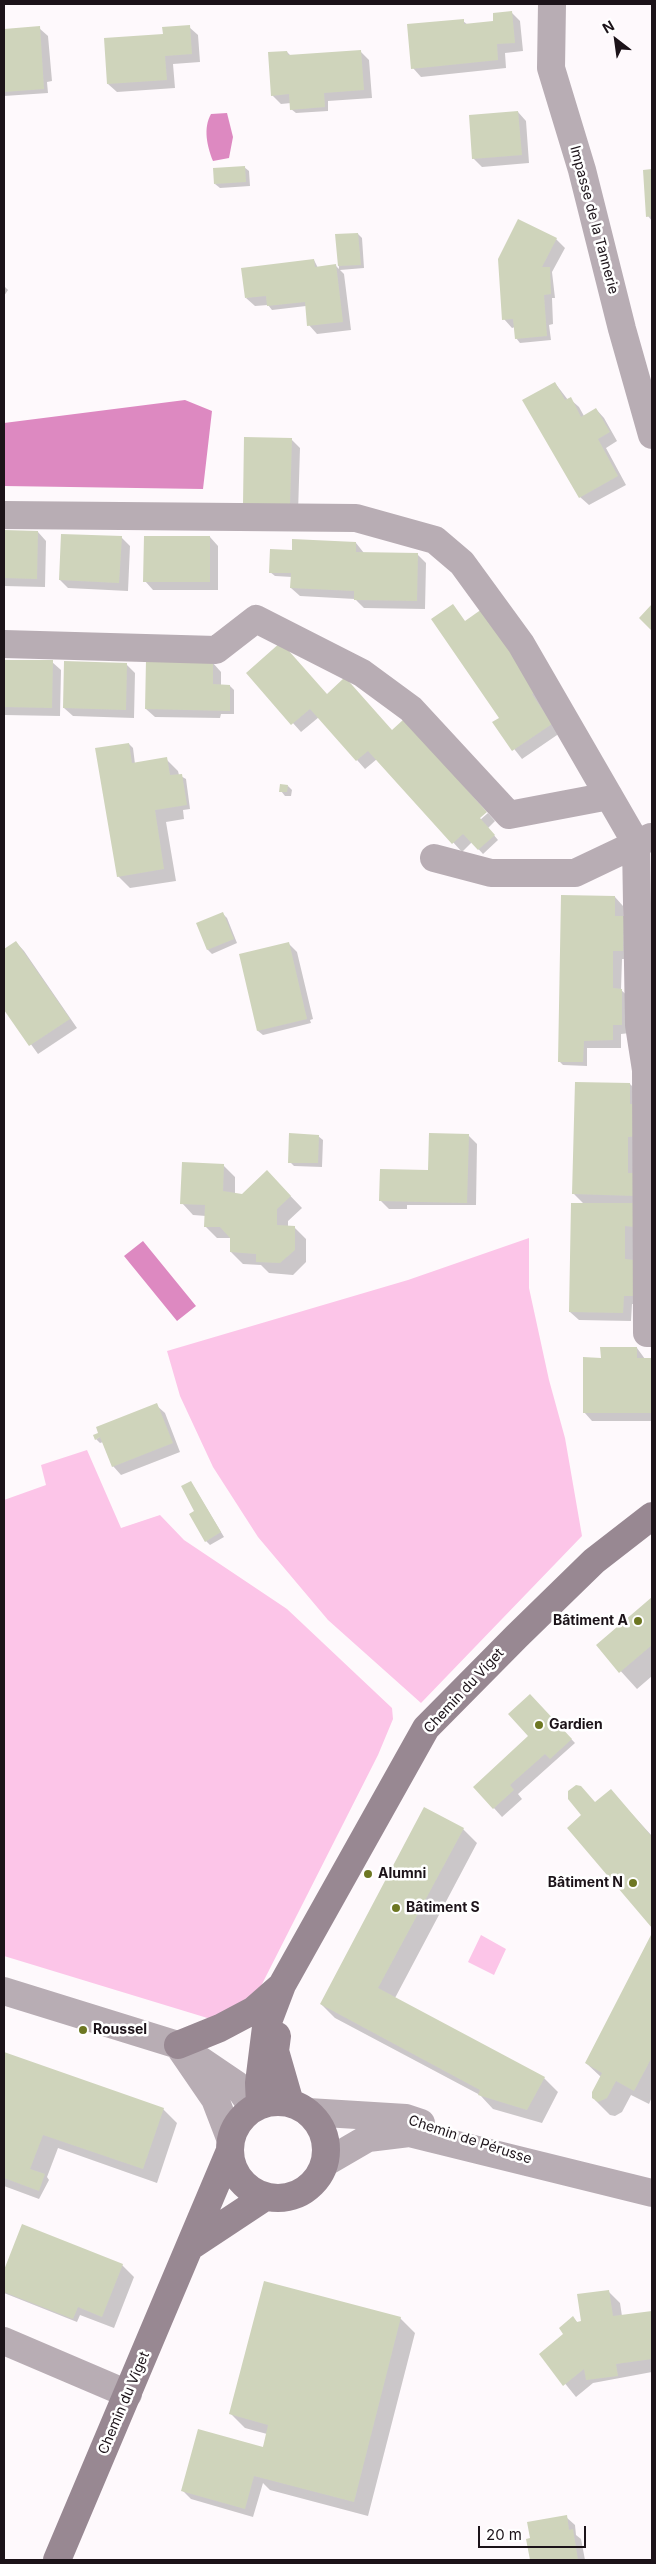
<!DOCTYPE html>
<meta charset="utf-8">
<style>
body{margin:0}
#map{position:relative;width:656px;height:2564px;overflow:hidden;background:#fef9fc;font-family:Inter,sans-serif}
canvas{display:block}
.frame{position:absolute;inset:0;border:5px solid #1c1319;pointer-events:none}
.north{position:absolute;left:591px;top:15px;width:50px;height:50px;-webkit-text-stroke:4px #fff;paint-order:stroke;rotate:330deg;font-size:14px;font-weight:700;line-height:20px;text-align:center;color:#1c1319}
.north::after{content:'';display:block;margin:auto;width:18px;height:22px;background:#1c1319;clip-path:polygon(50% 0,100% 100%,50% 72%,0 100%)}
.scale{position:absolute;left:478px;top:2526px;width:108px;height:22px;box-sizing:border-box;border:2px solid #1c1319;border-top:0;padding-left:6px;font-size:15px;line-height:18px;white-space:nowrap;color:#1c1319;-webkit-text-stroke:4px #fff;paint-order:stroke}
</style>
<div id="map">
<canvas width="656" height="2564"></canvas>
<div class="frame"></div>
<div class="north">N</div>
<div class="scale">20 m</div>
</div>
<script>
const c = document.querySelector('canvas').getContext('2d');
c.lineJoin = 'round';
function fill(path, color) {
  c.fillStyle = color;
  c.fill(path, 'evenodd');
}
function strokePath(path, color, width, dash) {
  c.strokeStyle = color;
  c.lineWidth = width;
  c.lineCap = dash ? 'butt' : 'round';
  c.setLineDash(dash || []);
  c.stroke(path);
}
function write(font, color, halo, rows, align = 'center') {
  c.font = font + ' Inter,sans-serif';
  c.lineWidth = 5;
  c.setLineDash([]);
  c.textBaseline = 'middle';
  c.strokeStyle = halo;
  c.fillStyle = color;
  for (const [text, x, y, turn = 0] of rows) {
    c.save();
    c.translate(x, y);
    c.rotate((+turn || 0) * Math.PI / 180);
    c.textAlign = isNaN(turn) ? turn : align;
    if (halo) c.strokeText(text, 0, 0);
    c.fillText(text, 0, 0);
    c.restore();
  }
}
fill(new Path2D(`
 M529,1238V1288L549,1380L565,1438L582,1536L421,1703L328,1620L258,1537L213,1467L180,1396L167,1351L408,1280Z
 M87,1450L121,1528L160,1515L184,1540L287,1609L392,1708L393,1719L378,1755L257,1994L214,2020L4,1956V1500L46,1485L41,1465Z
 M481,1935L506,1949L494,1975L468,1962Z`), '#fcc5e8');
fill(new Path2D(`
 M227,113L233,137L229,158L213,161C207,146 203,128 211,114Z
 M185,400L212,411L203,489L4,486V423Z
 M143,1241L196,1306L177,1321L124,1256Z`), '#dd89c1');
fill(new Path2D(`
 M512,13L520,21L523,51L505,53L506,68L421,77L413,68L463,21L468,25L495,23Z
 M189,27L198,35L200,62L173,64L175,88L117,92L108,84L165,35Z
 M39,28L48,36L52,81L47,82L48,93L4,96V30Z
 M360,51L369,60L372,98L328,101V111L296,113L291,109V103L281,104L272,95L287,52L291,56Z
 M518,112L526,121L529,163L482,167L473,158Z
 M244,167L249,171L250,186L220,188L215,184Z
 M644,171H652V221L648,216Z
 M518,221L556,239L565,248L552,272L555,298H552L553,324L549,325L551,340L520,343L516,338L515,327L512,328L504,319Z
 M358,234L362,238L364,268L340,270L344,274L351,330L317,334L309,325L306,306L272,310L268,305L255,306L246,298L314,260L318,268L336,266L339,269L337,236Z
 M4,286L8,290L4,296Z
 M555,383L568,400L570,399L579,407L584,416L596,409L604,418L617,441L606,448L626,485L589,505L580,497Z
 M291,439L300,448L298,513L253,512Z
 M4,532H38L46,541L45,587L4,586Z
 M121,537L130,546L128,591L68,588L60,580Z
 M210,537L218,546V590H153L145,581Z
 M356,543L364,553L418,555L426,563L425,609L364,608L355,599L300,596L291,588L292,577L275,576L270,572L293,551Z
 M482,611L560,733L522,759L494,723L501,718L465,622Z
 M4,661L52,662L61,670L60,716L4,715Z
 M213,663L221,672V686H230L234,690V714H221L220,718L155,717L146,709Z
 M126,664L135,673L134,718L73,716L64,708Z
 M248,673L327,695L392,731L480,820L488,813L495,821L488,828L498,840L483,854L472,842L462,852L377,759L365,769L319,717L301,732Z
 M129,744L133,748L135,764L166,759L178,771L179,775L186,779L190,809L183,810L184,819L166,822L176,881L130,888L118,876Z
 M288,786L292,790L291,796H285L281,791Z
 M615,897L623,906V917L631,959H622L621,990L630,998V1033L621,1034V1048H587V1066L563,1065L559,1061Z
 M223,914L227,918L237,943L212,954L208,950L198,924Z
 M16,942L24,951L77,1028L38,1054L4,1007V950Z
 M289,944L297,952L313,1019L310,1020L311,1023L263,1035L258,1031L241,955Z
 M630,1084L638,1092L642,1234H633V1260L641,1304H632L631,1321L579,1320L570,1312L584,1204L574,1194Z
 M318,1136L323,1140L322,1167L294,1166L290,1162Z
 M469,1136L477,1144L476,1205H407V1209H389L380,1200L429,1171Z
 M223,1165L235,1177V1194L242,1195L279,1184L302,1208L288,1221V1227H294L306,1239V1262L293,1275L269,1273L261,1265L243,1264L231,1252V1238H217L205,1226L206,1216L193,1215L182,1203Z
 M637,1348L645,1359H652V1421H592L584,1412L602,1359Z
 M156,1405L165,1413L180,1452L121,1475L113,1466L103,1442L100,1443L96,1439Z
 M191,1482L224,1537L210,1545L206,1541L196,1511Z
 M652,1598V1676L637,1689L597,1645Z
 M530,1696L575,1743L518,1794L522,1799L502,1817L475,1787L530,1736Z
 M611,1791L652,1836V1926L569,1828Z
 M463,1829L477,1843L395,1998L544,2078L558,2092L542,2123L493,2109L480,2095L335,2018L321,2004Z
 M652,1936V2097L649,2104L631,2095L622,2112L615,2116L610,2115L595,2100L601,2077L586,2063Z
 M4,2053L163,2109L177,2123L157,2183L58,2148L47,2177L49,2180L39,2199L4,2186Z
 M22,2226L122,2265L134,2277L114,2328L80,2315L77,2322L4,2293V2274Z
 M608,2291L620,2303L622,2316L652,2313V2372L593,2383L576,2397L541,2354L566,2335L573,2318L579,2324Z
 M400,2318L415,2333L368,2516L270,2490L263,2483L253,2517L191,2499L183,2491L263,2448L267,2434L245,2428L231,2414Z
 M566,2517L575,2525L576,2535L581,2539L585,2560H531L528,2540Z`), '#0003');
fill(new Path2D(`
 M512,11L515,43L497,44L498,60L411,69L407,24L464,19V24L493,21V13Z
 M190,25L192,54L165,56L167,80L107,84L104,38L163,34L162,27Z
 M40,26L44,89L4,92V29Z
 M361,50L364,90L324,93L325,107L290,110L289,94L271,96L268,52L287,51L288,55Z
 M518,111L522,155L472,159L469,115Z
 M245,166L246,182L214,184L213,168Z
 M652,169V216L646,217L643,170Z
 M518,219L557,238L542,267H550L551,294L544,295L547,336L515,339L513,319L502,320L498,259Z
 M358,233L361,265L338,266L335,234Z
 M314,259L315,267L336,264L343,322L307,326L305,302L267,306L266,296L245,298L241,268Z
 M555,382L565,400L571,397L581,417L596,408L610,432L598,439L618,476L579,498L522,400Z
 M244,437L292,438L290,505L243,504Z
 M4,530L38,531L37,579L4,578Z
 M61,534L122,536L119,583L59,580Z
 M144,536H210V582H143Z
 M292,539L356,542V552L418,553L417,601L354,600V591L290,588L291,573H269L270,549L292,550Z
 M453,604L465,621L482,609L539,690L532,694L552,724L512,751L492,722L499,718L431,619Z
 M652,604V631L639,618Z
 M281,642L327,694L345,677L392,730L404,719L487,812L480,818L495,835L478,850L463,834L452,844L368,751L356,761L310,709L291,725L246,673Z
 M4,660H53L52,708L4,707Z
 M146,660L213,662V684L230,685V711L145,709Z
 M64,661L127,663L126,710L63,708Z
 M129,743L132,763L167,757L170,775L182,774L187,805L155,810L164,869L117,877L95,748Z
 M280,784L288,785L287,792H279Z
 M561,895L615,896V916H624L623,951H613V988L622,989V1025H613V1040L584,1041L583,1062H558Z
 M223,912L234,939L207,950L196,923Z
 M16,941L70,1019L29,1046L4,1010V949Z
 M289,942L307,1019L257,1031L239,954Z
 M575,1082L630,1083V1104H639L638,1136L628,1137V1173H636V1196L572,1194Z
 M289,1133L319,1135L318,1163H288Z
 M429,1133L469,1134L467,1203L379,1201L380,1169L428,1170Z
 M182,1162L224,1164L223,1191L242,1194L267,1170L291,1196L277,1209V1225L295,1226V1250L280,1263L256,1262V1254L230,1252V1238L220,1227H204L205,1205L180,1204Z
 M571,1203H634V1227L625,1226V1259L634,1260L633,1296H624L623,1313L569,1312Z
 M600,1347H637V1358H652V1413H583V1357L601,1358Z
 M157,1403L173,1443L112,1467L100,1437L95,1440L93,1435L98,1433L96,1427Z
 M191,1481L221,1532L205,1542L189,1514L194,1511L181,1486Z
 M652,1597V1645L619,1673L596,1645Z
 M530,1694L572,1739L550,1759L545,1754L510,1785L514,1790L493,1809L473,1787L528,1736L508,1714Z
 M576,1785L581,1786L595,1802L611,1789L652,1837V1928L567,1828L581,1815L568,1799V1791Z
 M424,1807L464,1828L378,1988L545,2077L527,2110L478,2095L480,2090L320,2004Z
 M652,1933V2057L634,2091L616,2081L607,2098L598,2102L592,2098V2092L602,2073L585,2063Z
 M4,2052L164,2108L143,2169L43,2135L30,2169L45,2174L39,2191L4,2178Z
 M22,2224L123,2264L102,2317L78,2307L73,2319L4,2292V2270Z
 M264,2281L401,2317L354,2502L254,2476L245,2509L181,2491L198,2429L263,2447L268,2425L229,2414Z
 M609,2290L613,2316L652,2311V2359L616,2364L618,2376L586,2380L584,2369L563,2386L539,2354L563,2334L559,2328L573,2316L577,2322L581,2321L577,2294Z
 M567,2515L569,2530L573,2529L578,2560H530L526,2539L530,2538L527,2522Z`), '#cfd4bb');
strokePath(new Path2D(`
 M552,4L551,68L582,170L622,329L652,435
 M4,515L356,518L435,540L462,563L521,644L636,843L639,1025L646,1070L647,1333H652
 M4,644L216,650L256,619L362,673L411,709L509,815L609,796
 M434,858L491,873H575L651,837
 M4,1991L178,2045
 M308,2112L406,2118L421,2123
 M230,2138L215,2099L178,2045L237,2085L253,2108
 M325,2163L368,2138L409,2133L652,2193
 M4,2341L128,2394`), '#b8adb4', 28);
strokePath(new Path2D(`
 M277,2036L275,2051L290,2103
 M178,2045L220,2028L254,2010L279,1988
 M230 2150a48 48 0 1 1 96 0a48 48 0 1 1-96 0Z
 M260,2105L259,2083L266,2027L282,1985L426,1728L517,1636L594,1561L652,1516
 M191,2246L265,2197
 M57,2560L229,2153`), '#988892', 28);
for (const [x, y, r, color] of [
 [638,1621,5,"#6d7722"],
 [539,1725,5,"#6d7722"],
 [368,1874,5,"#6d7722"],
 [633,1883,5,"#6d7722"],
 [396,1908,5,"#6d7722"],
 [83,2030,5,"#6d7722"]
]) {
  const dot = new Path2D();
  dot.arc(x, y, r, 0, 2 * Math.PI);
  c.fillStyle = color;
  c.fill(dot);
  strokePath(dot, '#fff', 2);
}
write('14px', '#1c1319', '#fff', [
 ["Impasse de la Tannerie",594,220,75],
 ["Chemin du Viget",464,1691,-47],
 ["Chemin de Pérusse",470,2140,18],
 ["Chemin du Viget",124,2403,-67]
]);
write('bold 14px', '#1c1319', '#fff', [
 ["Bâtiment A",628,1621,"right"],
 ["Gardien",549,1725],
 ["Alumni",378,1874],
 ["Bâtiment N",623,1883,"right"],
 ["Bâtiment S",406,1908],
 ["Roussel",93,2030]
], 'left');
</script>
